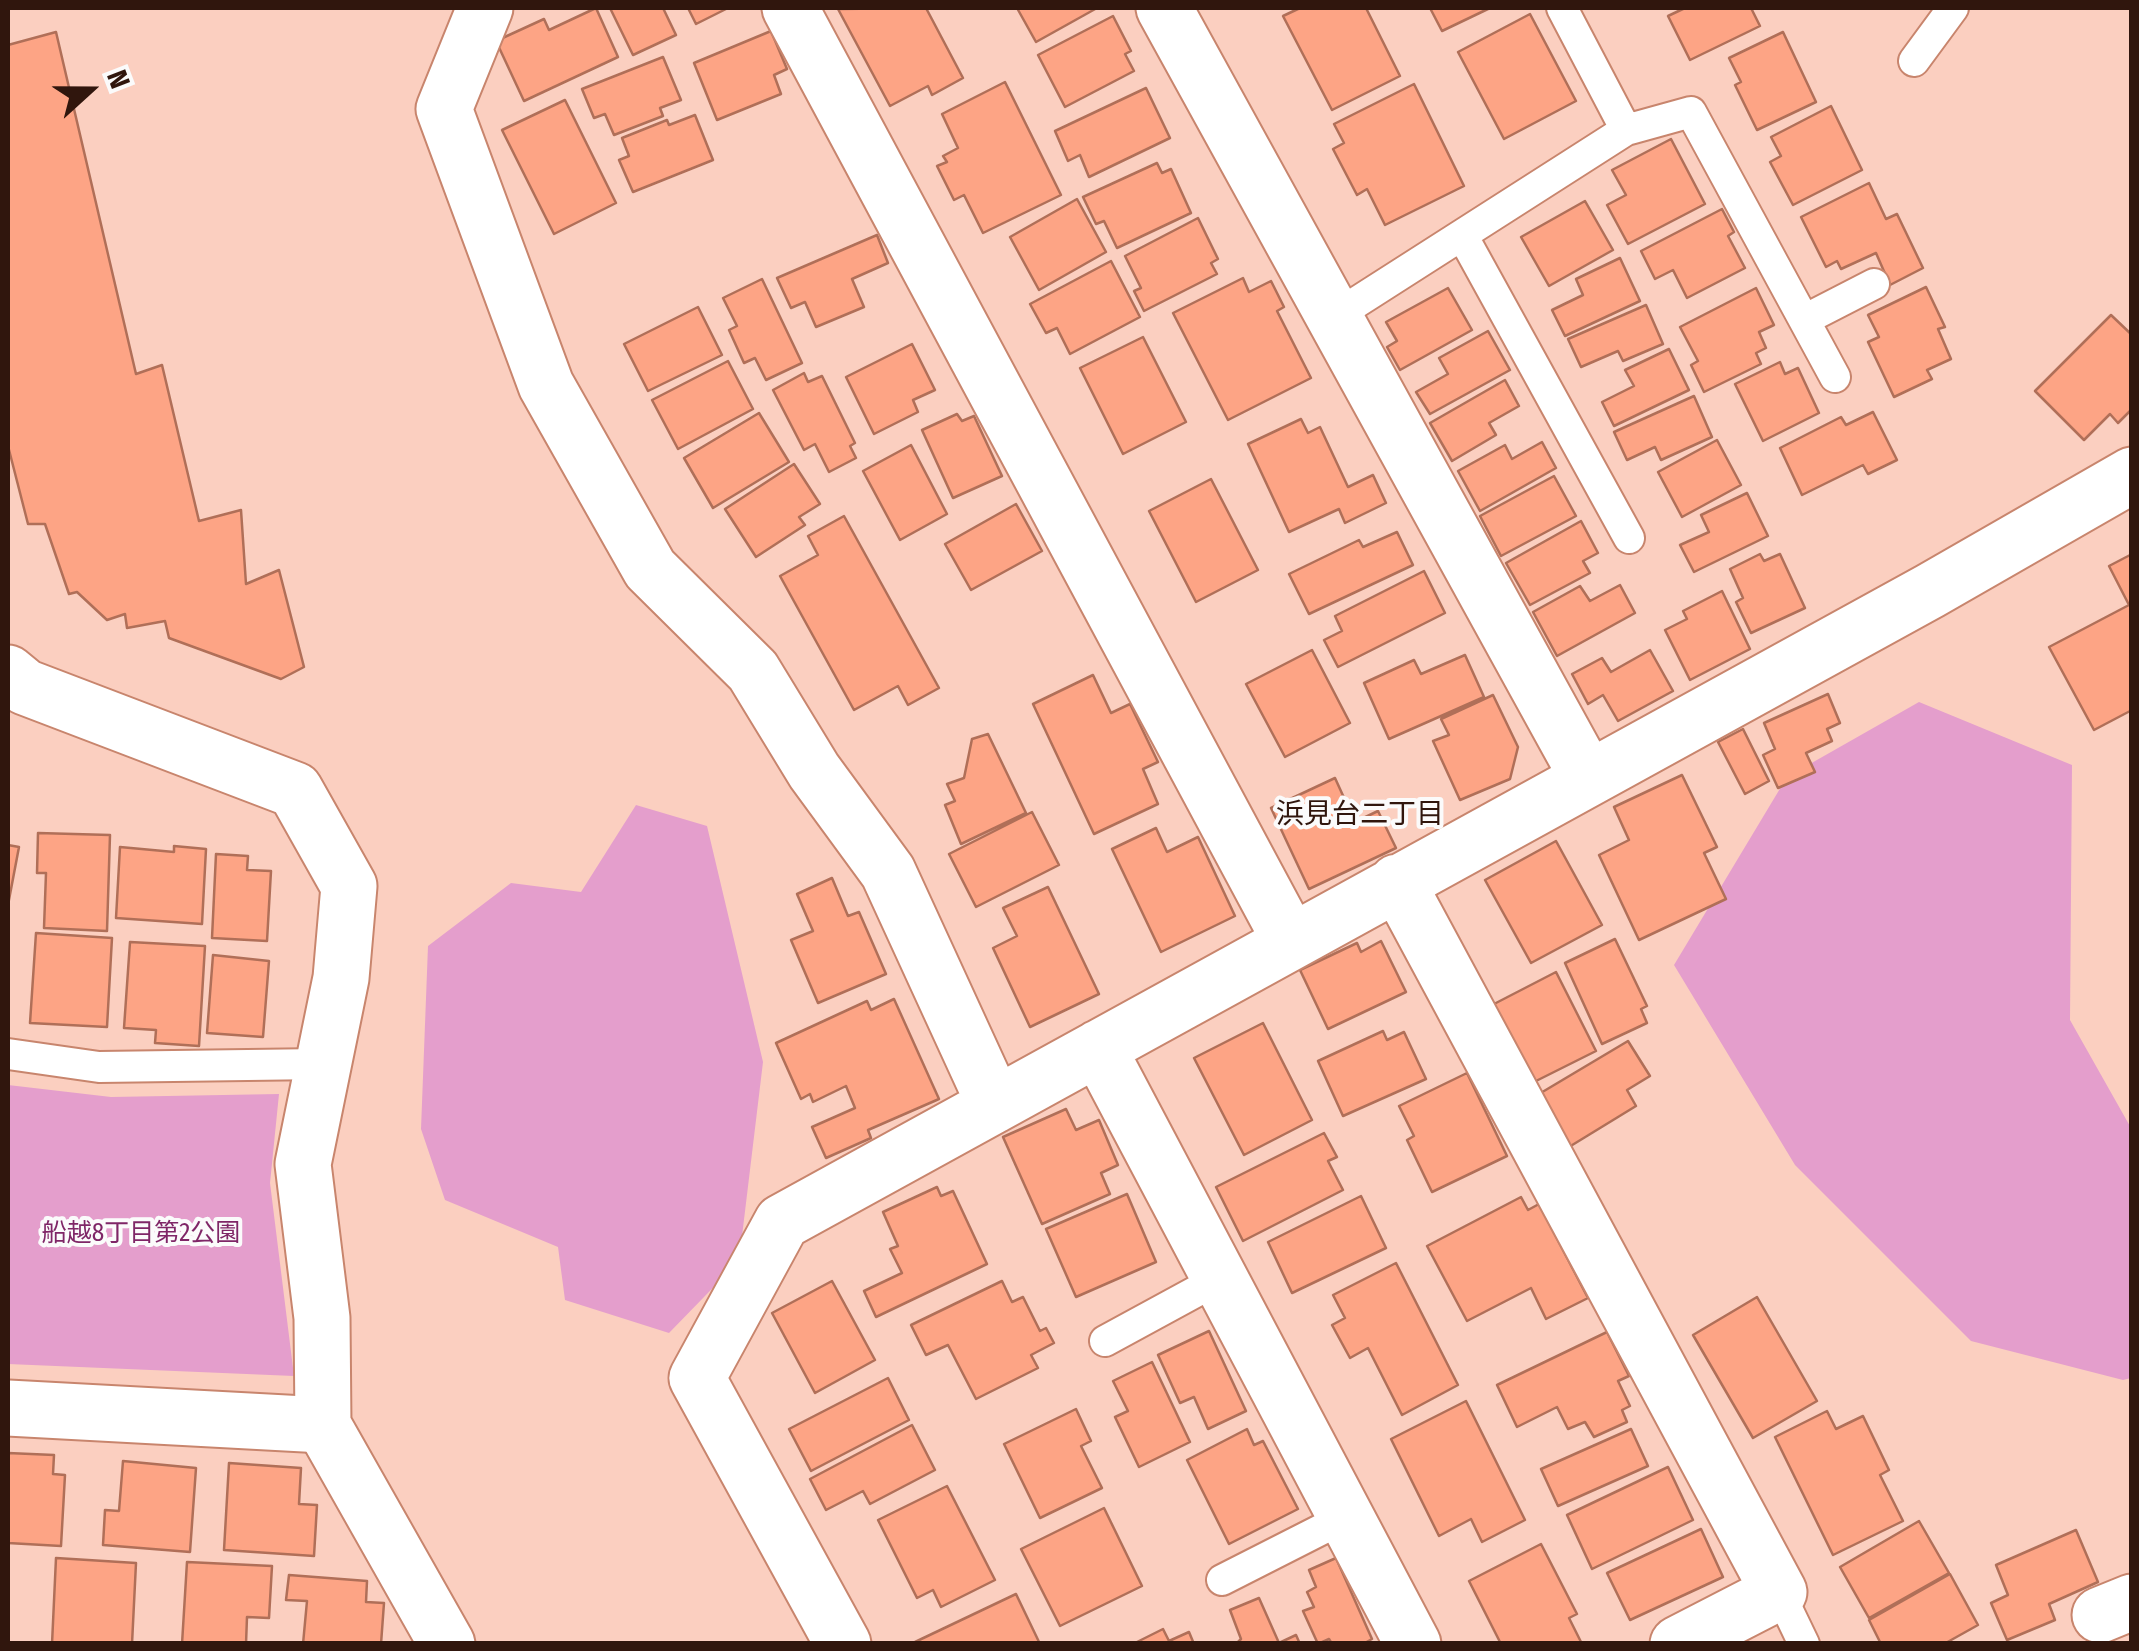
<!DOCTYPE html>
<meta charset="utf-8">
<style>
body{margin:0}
#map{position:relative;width:2139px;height:1651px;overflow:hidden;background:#fbcfc0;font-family:"Fira Sans Condensed",sans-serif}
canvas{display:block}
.frame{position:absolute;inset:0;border:10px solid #30160d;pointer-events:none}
.north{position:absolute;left:40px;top:40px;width:100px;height:100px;-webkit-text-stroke:8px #fbfbfb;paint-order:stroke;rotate:69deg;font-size:28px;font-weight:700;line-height:40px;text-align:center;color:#30160d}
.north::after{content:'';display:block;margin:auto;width:35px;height:45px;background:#30160d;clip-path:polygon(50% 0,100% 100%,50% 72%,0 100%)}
</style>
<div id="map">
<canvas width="2139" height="1651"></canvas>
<div class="frame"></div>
<div class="north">N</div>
</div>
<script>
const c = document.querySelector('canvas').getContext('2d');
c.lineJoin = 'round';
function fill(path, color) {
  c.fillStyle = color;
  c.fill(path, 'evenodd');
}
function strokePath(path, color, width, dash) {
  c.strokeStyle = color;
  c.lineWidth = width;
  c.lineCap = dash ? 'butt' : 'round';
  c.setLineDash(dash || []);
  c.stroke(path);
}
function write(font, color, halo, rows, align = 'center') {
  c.font = font + ' "Fira Sans Condensed","Noto Sans JP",sans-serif';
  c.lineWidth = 8;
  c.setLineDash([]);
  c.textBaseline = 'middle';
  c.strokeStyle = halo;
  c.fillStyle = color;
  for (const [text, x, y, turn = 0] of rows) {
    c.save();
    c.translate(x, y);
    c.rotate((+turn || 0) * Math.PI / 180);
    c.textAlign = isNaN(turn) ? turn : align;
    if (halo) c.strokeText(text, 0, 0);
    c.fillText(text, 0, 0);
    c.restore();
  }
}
fill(new Path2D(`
 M1919,702L2072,765L2070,1020L2131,1128V1378L2123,1380L1971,1341L1795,1165L1674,965L1787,777Z
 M636,805L707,826L763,1062L739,1261L669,1333L565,1300L558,1247L445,1200L421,1129L428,946L511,883L581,892Z
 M8,1085L111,1097L279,1094L270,1183L294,1376L8,1364Z`), '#e49ecc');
const building = new Path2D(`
 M596,8L618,57L524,101L496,41L544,19L549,30Z
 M610,8H663L676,35L633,55Z
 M688,8H728L696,24Z
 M926,8L963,78L932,95L928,86L890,106L838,9Z
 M1017,8H1097L1036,42Z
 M1300,8H1366L1400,76L1332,110L1283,16Z
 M1430,8H1490L1442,31Z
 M1685,8H1751L1760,26L1690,60L1668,16Z
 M1530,14L1576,101L1504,139L1458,52Z
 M1113,16L1131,51L1125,54L1134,71L1065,107L1038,55Z
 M771,31L787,69L774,75L781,94L717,120L694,63Z
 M56,32L136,374L162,365L199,521L241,510L246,584L279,570L304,667L281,679L169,638L165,621L127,628L125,614L107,620L77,592L69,594L45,524H28L8,446V45Z
 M1783,32L1816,102L1757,130L1735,85L1741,82L1729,58Z
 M663,57L681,100L660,108L663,116L614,135L605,114L594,118L582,89Z
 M1005,82L1061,195L983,233L964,195L954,200L937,166L947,162L943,156L958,148L942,114Z
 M1414,84L1464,186L1385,225L1367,189L1357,195L1333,149L1344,143L1334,124Z
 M1146,88L1170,138L1089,177L1080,155L1068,161L1055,131Z
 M565,100L616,203L554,234L502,130Z
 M1831,106L1862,170L1793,205L1770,162L1781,156L1771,137Z
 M695,115L713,160L633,192L619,160L629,156L622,138L667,120L669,125Z
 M1671,139L1705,204L1628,244L1607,205L1626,195L1612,170Z
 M1157,163L1162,173L1171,169L1191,213L1117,248L1104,221L1096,224L1083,197Z
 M1869,183L1886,219L1897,214L1923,268L1890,285L1876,253L1841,269L1837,261L1826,267L1801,217Z
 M1077,199L1106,252L1039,290L1010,237Z
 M1585,201L1613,250L1549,286L1521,237Z
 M1722,209L1734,232L1728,236L1745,268L1687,298L1673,270L1655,279L1641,251Z
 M1198,218L1218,259L1211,263L1217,274L1144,311L1134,291L1141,288L1125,256Z
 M877,235L888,263L852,279L864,307L816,327L805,302L791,308L777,278Z
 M1620,258L1640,301L1565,336L1552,310L1583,295L1576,279Z
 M1111,261L1140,317L1070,354L1057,328L1046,333L1030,304Z
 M1243,278L1249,292L1271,281L1284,307L1277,311L1311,378L1228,420L1173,313Z
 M762,279L802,363L766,380L755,358L744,363L729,330L737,326L723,298Z
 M1926,287L1945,327L1938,329L1951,359L1927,370L1932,379L1894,397L1868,342L1879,337L1868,315Z
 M1448,288L1472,330L1400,370L1387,347L1397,341L1386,322Z
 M1756,288L1774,325L1759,332L1766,348L1756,353L1761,364L1704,392L1691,365L1698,361L1680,327Z
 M1646,305L1663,344L1623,361L1618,351L1581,367L1568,339Z
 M698,307L722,355L648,391L624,344Z
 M2111,315L2132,335V409L2118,423L2110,414L2084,440L2035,391Z
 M1488,331L1510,370L1430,414L1416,392L1448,374L1439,358Z
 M1143,337L1186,422L1123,454L1080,368Z
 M912,344L935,390L913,400L918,412L874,434L846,377Z
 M1669,349L1689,390L1614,426L1602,402L1634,386L1625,370Z
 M728,361L753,409L678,449L652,400Z
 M1780,362L1785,374L1798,368L1819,413L1763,441L1735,384Z
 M804,373L808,382L822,376L855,443L850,446L856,458L829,472L815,444L804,450L773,390Z
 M1505,380L1519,406L1489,423L1496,435L1452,461L1430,423Z
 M1694,396L1712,437L1661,460L1655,447L1627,460L1614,432Z
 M1873,412L1897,460L1868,474L1863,465L1802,495L1780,448L1841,417L1846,425Z
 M759,413L789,462L713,508L684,458Z
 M957,414L962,421L974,416L1002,476L953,498L922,430Z
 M1301,419L1308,433L1320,427L1348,487L1373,475L1386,503L1345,523L1339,509L1289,532L1248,444Z
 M1717,440L1741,485L1682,517L1658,472Z
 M1542,442L1556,468L1480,511L1458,471L1505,445L1512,459Z
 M911,445L947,514L900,540L863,471Z
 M794,464L820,504L799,517L805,525L756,557L725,509Z
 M1554,476L1576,516L1501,556L1480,516Z
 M1211,479L1258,570L1196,602L1149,511Z
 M1747,493L1768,536L1694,572L1680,545L1709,532L1701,515Z
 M1016,504L1042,551L971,590L945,544Z
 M844,516L939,688L908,705L898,686L854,710L780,576L818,555L808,536Z
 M1581,521L1598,553L1583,561L1590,573L1530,605L1506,563Z
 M1397,532L1413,565L1309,614L1289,574L1359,540L1363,547Z
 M1760,554L1764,561L1780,554L1805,608L1751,633L1736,602L1743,598L1730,569Z
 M2132,554V710L2094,730L2049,647L2129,605L2109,566Z
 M1424,571L1445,613L1338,667L1324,640L1342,631L1335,616Z
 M1620,585L1635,613L1557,656L1533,612L1580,586L1590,601Z
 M1722,591L1750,649L1690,680L1665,630L1687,619L1683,611Z
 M1312,650L1350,723L1285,757L1246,684Z
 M1650,650L1673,691L1618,721L1603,695L1588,704L1572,674L1602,658L1611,672Z
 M1465,655L1484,697L1389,739L1364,683L1414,660L1421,674Z
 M1093,675L1111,713L1130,704L1158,762L1143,769L1158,804L1094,834L1033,704Z
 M1828,694L1840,723L1827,729L1832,741L1806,753L1815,772L1778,788L1763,755L1775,749L1764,723Z
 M1493,695L1518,747L1510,779L1460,800L1433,741L1449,735L1441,719Z
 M1743,729L1769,781L1745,794L1718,742Z
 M988,734L1026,813L961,844L945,805L955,801L947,784L964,778L972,739Z
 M1682,775L1717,847L1704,853L1726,899L1639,940L1599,855L1629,840L1614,807Z
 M1335,778L1355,822L1378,811L1396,848L1309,889L1271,808Z
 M1032,812L1059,865L976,907L949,854Z
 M1156,828L1167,852L1198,837L1235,916L1161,952L1112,849Z
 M38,833L110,835L107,931L44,928L46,873H37Z
 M1556,841L1602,925L1531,963L1485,880Z
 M8,845L19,847L8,905Z
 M174,846L206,849L202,924L116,918L120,847L174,852Z
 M216,854L248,856L247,870L271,871L267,941L212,938Z
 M832,878L848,916L859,912L886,974L818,1003L791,940L813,931L797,894Z
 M1048,887L1099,994L1030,1027L993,948L1017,936L1003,908Z
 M36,933L112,938L107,1027L30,1023Z
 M1615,939L1647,1006L1641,1009L1647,1023L1602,1044L1565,963Z
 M1381,941L1406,992L1328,1029L1300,970L1357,943L1361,952Z
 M130,942L205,946L199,1046L155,1043L156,1030L124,1028Z
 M213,955L269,961L263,1037L207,1033Z
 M1556,972L1596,1051L1534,1082L1494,1004Z
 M894,999L939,1099L868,1130L871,1138L826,1158L812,1127L855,1108L846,1086L813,1102L810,1094L801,1099L776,1043L867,1001L871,1010Z
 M1263,1023L1312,1120L1244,1155L1194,1058Z
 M1383,1031L1387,1040L1404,1032L1426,1079L1343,1116L1318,1061Z
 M1628,1041L1650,1076L1627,1090L1636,1106L1569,1147L1539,1094Z
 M1467,1073L1507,1156L1432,1192L1407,1140L1414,1136L1399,1106Z
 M1066,1109L1076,1130L1099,1120L1118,1165L1101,1173L1110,1194L1042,1224L1003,1137Z
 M1324,1133L1337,1157L1328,1161L1343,1190L1243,1241L1216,1187Z
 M937,1187L941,1196L953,1191L987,1264L876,1317L864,1291L902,1273L890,1249L898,1246L883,1212Z
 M1127,1194L1156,1262L1076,1297L1046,1229Z
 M1361,1196L1386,1248L1292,1293L1268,1242Z
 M1521,1197L1528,1210L1539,1204L1588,1298L1546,1319L1531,1288L1467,1321L1427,1246Z
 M1396,1263L1458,1385L1402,1415L1368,1348L1350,1358L1332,1325L1345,1318L1333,1295Z
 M832,1281L875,1360L815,1393L772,1313Z
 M1002,1281L1012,1302L1023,1297L1040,1331L1046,1328L1054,1343L1031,1355L1038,1368L976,1399L948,1345L926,1355L911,1325Z
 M1757,1297L1817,1401L1753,1438L1693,1335Z
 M1209,1331L1246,1411L1208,1429L1194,1397L1180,1403L1158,1355Z
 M1607,1332L1629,1376L1618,1381L1630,1406L1622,1410L1627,1422L1594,1437L1585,1422L1568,1429L1557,1407L1517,1427L1497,1385Z
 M1152,1362L1190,1442L1139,1467L1115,1417L1128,1411L1113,1381Z
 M888,1378L909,1420L811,1471L789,1429Z
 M1466,1401L1525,1520L1482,1542L1471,1519L1439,1536L1391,1439Z
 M1076,1409L1091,1441L1081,1446L1102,1488L1040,1518L1004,1444Z
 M1827,1411L1836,1429L1863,1416L1889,1470L1880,1475L1903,1521L1833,1555L1775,1437Z
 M912,1425L935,1470L870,1504L863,1491L826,1510L810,1479Z
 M1247,1429L1254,1445L1263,1441L1298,1509L1229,1544L1187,1460Z
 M1631,1429L1648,1466L1558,1506L1541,1469Z
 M8,1453L54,1455L53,1474L65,1475L61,1546L8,1543Z
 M123,1461L196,1468L190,1552L103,1545L105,1510L119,1511Z
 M229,1463L301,1468L299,1504L317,1505L314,1556L224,1550Z
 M1668,1467L1693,1520L1592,1569L1567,1515Z
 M947,1486L995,1580L941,1607L933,1590L917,1598L878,1520Z
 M1104,1508L1142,1586L1060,1626L1021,1549Z
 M1919,1521L1949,1573L1869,1618L1840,1567Z
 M1701,1529L1723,1577L1630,1620L1607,1573Z
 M2076,1530L2098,1582L2049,1604L2055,1620L2007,1640L1991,1603L2008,1595L1996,1565Z
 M1541,1544L1577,1614L1569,1618L1582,1644H1501L1469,1581Z
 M56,1558L136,1563L132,1644H52Z
 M1336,1558L1372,1639L1363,1644H1332L1329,1639L1318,1644L1303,1611L1314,1607L1307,1592L1316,1587L1309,1570Z
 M187,1562L272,1566L269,1618L247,1617L246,1644H182Z
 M1950,1574L1978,1625L1944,1644H1881L1869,1620Z
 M289,1575L367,1581L366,1602L384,1603L381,1644H303L307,1601L286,1600Z
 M1016,1594L1040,1644H916L915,1642Z
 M1259,1598L1279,1643L1296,1635L1300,1644H1236L1241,1639L1230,1610Z
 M1163,1629L1169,1641L1189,1632L1194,1644H1133Z`);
fill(building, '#fda485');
strokePath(building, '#b06f58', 2.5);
const service = new Path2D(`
 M1562,8L1626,130
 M1914,61L1953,8
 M1462,235L1629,538
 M1332,318L1626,130L1691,112L1835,377
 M1804,320L1874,284
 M8,1054L99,1067L322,1064
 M1105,1341L1219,1279
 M1222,1580L1346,1517
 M1779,1592L1804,1644`);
const minor = new Path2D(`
 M485,8L444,109L546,385L650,569L753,671L814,771L888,872L995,1105
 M790,8L1290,940
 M1164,8L1588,778
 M1397,882L1779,1592L1678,1644
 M1098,1048L1413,1644
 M8,1408L323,1425
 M2100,1615L2132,1602
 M843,1644L697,1378L782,1222L1930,591L2132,475`);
const tertiary = new Path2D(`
 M8,673L25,687L295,790L349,886L341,978L303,1164L322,1318L323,1425L447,1644`);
strokePath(service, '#c8856d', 34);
strokePath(minor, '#c8856d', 59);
strokePath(tertiary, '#c8856d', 59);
strokePath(service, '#fff', 30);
strokePath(minor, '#fff', 55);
strokePath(tertiary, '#fff', 55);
write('25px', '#7f2667', '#fbfbfb', [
 ["船越8丁目第2公園",141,1234]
]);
write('28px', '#30160d', '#fbfbfb', [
 ["浜見台二丁目",1360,815]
]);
</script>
